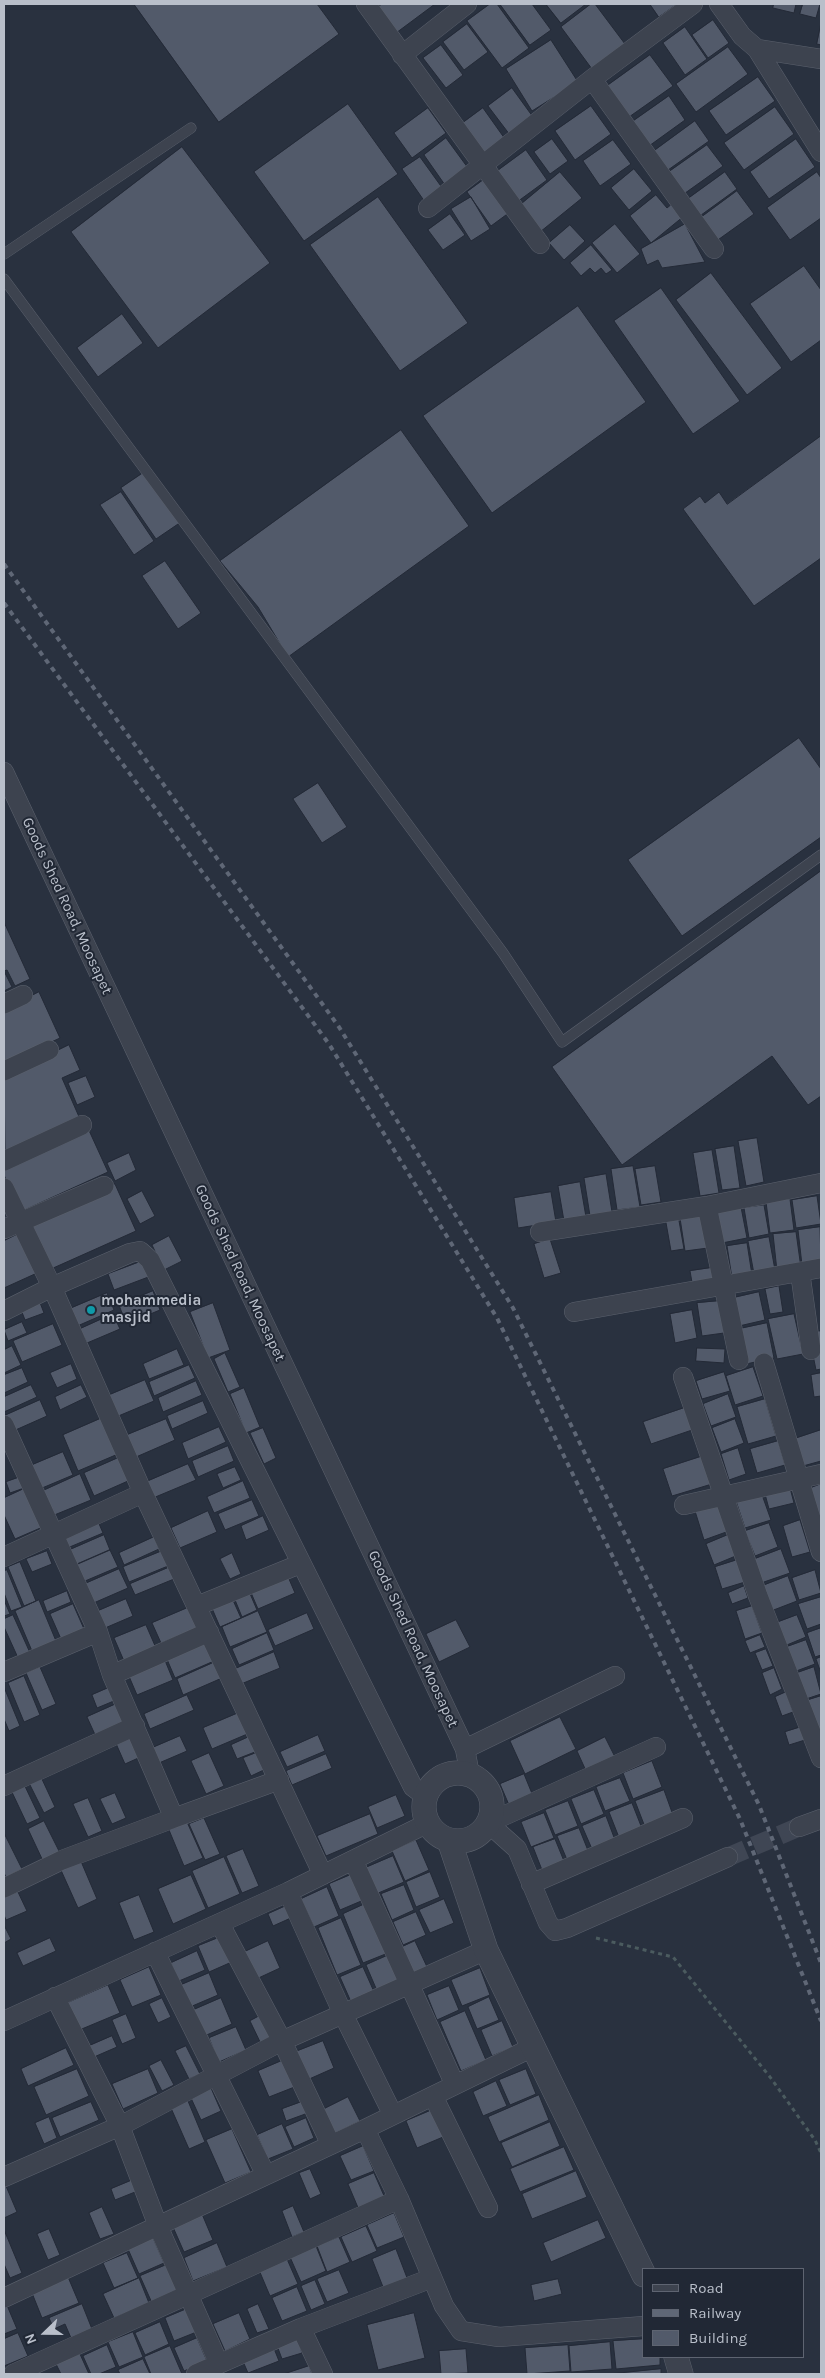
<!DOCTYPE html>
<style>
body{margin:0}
#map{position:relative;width:825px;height:2378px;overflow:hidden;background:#29313f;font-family:Karla,sans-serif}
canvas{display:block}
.frame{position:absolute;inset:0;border:5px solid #b9bfca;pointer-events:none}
.legend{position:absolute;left:642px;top:2268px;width:162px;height:90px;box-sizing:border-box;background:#212835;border:1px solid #5e6471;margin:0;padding:6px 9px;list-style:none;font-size:15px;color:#b9bfca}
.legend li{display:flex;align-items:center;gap:10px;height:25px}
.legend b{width:25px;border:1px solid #5e6471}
.north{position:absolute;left:20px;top:2308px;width:50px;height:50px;-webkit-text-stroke:4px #212835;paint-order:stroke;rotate:248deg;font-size:14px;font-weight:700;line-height:20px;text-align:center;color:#b9bfca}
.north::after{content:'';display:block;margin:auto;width:18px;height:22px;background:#b9bfca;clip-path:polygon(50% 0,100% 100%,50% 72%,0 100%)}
</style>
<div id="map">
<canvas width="825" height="2378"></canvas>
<div class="frame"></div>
<ul class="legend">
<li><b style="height:6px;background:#3d434f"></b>Road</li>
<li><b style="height:6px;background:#5f6776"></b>Railway</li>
<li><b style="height:14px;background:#525a6a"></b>Building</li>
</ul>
<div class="north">N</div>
</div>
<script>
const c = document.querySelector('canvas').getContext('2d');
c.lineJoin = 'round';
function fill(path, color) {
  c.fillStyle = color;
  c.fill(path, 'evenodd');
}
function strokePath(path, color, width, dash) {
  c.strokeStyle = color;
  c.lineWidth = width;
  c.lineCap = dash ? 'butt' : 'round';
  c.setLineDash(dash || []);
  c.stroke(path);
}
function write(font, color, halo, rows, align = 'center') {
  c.font = font + ' Karla,sans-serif';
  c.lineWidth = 4;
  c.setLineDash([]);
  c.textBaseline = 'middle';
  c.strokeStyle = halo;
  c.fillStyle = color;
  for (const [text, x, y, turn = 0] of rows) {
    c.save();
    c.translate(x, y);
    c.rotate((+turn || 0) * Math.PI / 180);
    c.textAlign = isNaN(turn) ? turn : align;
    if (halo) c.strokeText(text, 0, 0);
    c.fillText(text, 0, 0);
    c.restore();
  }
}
const building = new Path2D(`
 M134,4H317L339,34L219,122Z
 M382,4H435L396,33L378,7Z
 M490,4H497L529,48L502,68L467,21Z
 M500,4H532L551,30L530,45Z
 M546,4H586L561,23Z
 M591,4H595L625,44L592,69L561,27Z
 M650,4H677L659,17Z
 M774,4H796L794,13L773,8Z
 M803,4H820L816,18L800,14Z
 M713,20L729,43L708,58L692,35Z
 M821,23V45L817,44Z
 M467,24L488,52L464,70L443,42Z
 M685,27L707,59L685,75L663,43Z
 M551,40L578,82L532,111L506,69Z
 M441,45L463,75L446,88L423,58Z
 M728,47L748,74L696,112L676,84Z
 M650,55L673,86L629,117L607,86Z
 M758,77L775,101L726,135L709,111Z
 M512,88L533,117L510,135L488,106Z
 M669,96L685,120L649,146L632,122Z
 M348,104L398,174L304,241L254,172Z
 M591,106L611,134L575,160L555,131Z
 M775,107L794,134L744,170L724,143Z
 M428,108L446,133L412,158L394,133Z
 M483,108L505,139L482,156L460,125Z
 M695,121L709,141L668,170L654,151Z
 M446,138L468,168L445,185L424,155Z
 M552,139L568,161L550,174L534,152Z
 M796,139L815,167L769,199L750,172Z
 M613,140L631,164L600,186L583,161Z
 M707,145L723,166L681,196L666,174Z
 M182,147L270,263L158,348L71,232Z
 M526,150L547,180L517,202L496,172Z
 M420,157L443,189L425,202L402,169Z
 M634,169L652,191L629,210L611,188Z
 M560,172L582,198L540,232L519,206Z
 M725,172L737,189L697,218L685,201Z
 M817,172L821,178V218L790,240L767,208Z
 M486,178L510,212L491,226L467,192Z
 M737,191L754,214L715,242L699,219Z
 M656,195L667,208L673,203L684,216L651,243L630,216Z
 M378,197L468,323L400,371L310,245Z
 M471,197L490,229L471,241L451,209Z
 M450,214L465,235L443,250L428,230Z
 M615,224L640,254L617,273L592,243Z
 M685,224L705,262L662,268L658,260L647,265L641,249Z
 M570,225L585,241L564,260L549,243Z
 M591,245L612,270L606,274L601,268L595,273L590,268L581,276L570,263Z
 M804,266L821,290V340L791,362L750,304Z
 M711,273L782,368L747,395L676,300Z
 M661,288L740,401L693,434L614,321Z
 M578,306L646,402L492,513L423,416Z
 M122,314L143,343L98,377L77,348Z
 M401,430L469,526L288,657L258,607L220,561Z
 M821,436V558L754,606L683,509L700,496L705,503L719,492L727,504Z
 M146,471L181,522L156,539L121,488Z
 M121,492L154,541L134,555L100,505Z
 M165,561L201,613L178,629L142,576Z
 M799,738L821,769V837L682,936L628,860Z
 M318,783L347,827L322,843L293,799Z
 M821,871V1096L808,1105L772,1056L622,1165L552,1067Z
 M4,922L30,979L15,986L7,970L4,971L12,987L4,991Z
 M39,992L60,1038L4,1064V1010Z
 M69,1045L80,1070L62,1078L80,1119L5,1152L4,1077Z
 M86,1076L95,1097L77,1105L68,1083Z
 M87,1126L108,1172L20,1212L4,1175V1165Z
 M757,1138L764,1182L746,1186L738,1141Z
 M734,1146L740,1188L722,1190L715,1149Z
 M712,1150L719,1193L700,1196L693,1153Z
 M129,1153L136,1170L115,1181L107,1163Z
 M633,1166L640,1207L617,1210L611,1169Z
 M655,1166L661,1202L641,1205L635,1169Z
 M606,1174L612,1212L590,1216L584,1178Z
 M580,1182L586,1217L564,1221L558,1186Z
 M115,1184L136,1231L51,1269L30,1223Z
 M142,1191L155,1216L140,1224L127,1199Z
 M551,1192L556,1222L518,1228L514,1198Z
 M817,1196L821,1224L796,1228L792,1200Z
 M790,1199L794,1230L770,1233L766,1202Z
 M764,1205L769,1234L749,1238L744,1208Z
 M741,1207L747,1238L722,1243L717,1211Z
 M703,1214L708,1248L685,1251L680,1218Z
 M678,1215L684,1249L671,1251L665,1217Z
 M820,1227L821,1262L802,1265L798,1230Z
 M796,1232L801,1268L777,1271L773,1234Z
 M18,1234L37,1273L4,1288V1241Z
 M169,1236L182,1261L164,1270L152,1245Z
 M769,1237L775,1270L754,1274L748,1241Z
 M550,1239L561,1273L544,1278L534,1244Z
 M747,1243L752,1275L732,1278L727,1246Z
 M145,1260L151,1276L114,1290L108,1274Z
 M717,1267L719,1285L693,1288L690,1271Z
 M779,1286L783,1312L770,1314L765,1289Z
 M153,1291L160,1310L126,1324L119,1305Z
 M759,1292L765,1320L739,1326L733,1298Z
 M107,1293L114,1310L75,1327L67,1310Z
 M39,1300L44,1313L25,1320L20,1307Z
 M719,1301L724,1333L702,1336L697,1303Z
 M213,1303L230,1350L208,1358L190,1312Z
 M692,1310L697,1338L675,1343L670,1314Z
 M113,1314L120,1329L87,1343L80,1329Z
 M794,1314L803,1354L777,1359L768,1319Z
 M22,1322L27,1333L8,1341L4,1330Z
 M767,1323L774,1358L746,1364L739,1329Z
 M53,1324L62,1345L22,1362L13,1341Z
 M821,1331V1351L816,1352L813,1332Z
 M12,1346L21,1365L4,1373V1350Z
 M697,1348L725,1349L724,1363L696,1361Z
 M177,1349L184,1365L149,1379L143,1364Z
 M225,1353L240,1387L228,1392L214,1359Z
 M821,1354V1369L816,1370L813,1355Z
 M71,1364L77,1379L57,1388L50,1373Z
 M189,1365L195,1378L154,1396L149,1382Z
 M753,1367L763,1396L735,1405L726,1376Z
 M22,1368L28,1382L4,1393V1375Z
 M724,1372L730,1391L702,1399L696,1381Z
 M821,1373V1396L814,1397L811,1375Z
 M145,1380L154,1401L116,1417L107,1396Z
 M196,1381L202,1395L163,1412L158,1398Z
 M31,1385L37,1397L4,1412V1397Z
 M81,1385L87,1397L60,1410L55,1397Z
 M244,1388L260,1427L246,1433L230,1394Z
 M728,1394L736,1417L711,1426L703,1404Z
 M765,1399L776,1436L748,1444L737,1407Z
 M40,1400L47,1416L11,1432L4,1416Z
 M203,1401L208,1413L172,1429L167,1416Z
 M687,1407L695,1429L651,1444L643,1422Z
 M102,1418L118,1454L78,1471L63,1435Z
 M166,1419L175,1440L136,1457L127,1435Z
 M735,1419L744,1443L721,1452L712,1428Z
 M219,1427L226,1442L188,1459L182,1443Z
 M263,1428L276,1458L264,1464L250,1433Z
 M821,1430V1461L803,1466L794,1439Z
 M778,1441L785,1465L757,1473L750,1449Z
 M228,1446L234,1461L198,1477L192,1461Z
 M738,1448L746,1474L729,1480L721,1454Z
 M63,1452L73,1475L35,1491L25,1468Z
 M703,1456L712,1484L672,1496L663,1469Z
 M118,1458L128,1481L94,1496L84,1473Z
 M188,1464L196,1480L153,1498L146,1482Z
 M235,1467L241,1480L223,1488L217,1474Z
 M80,1474L91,1500L47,1518L36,1494Z
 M23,1476L27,1487L10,1493L6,1482Z
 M243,1481L250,1498L214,1513L207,1497Z
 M821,1484V1521L808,1489Z
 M28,1487L45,1526L15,1539L4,1515V1498Z
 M790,1488L794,1503L769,1509L765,1494Z
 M761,1492L771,1520L745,1528L736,1501Z
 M252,1500L259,1516L225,1530L218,1514Z
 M719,1503L729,1531L704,1540L695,1511Z
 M208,1511L217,1532L180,1548L171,1528Z
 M263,1516L269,1530L246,1540L241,1526Z
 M97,1519L103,1533L65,1549L59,1535Z
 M800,1520L810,1552L792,1557L783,1526Z
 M769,1523L778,1547L755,1556L745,1531Z
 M730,1534L738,1555L714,1565L706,1544Z
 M104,1535L110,1550L71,1567L65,1552Z
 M154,1537L159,1549L124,1565L119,1553Z
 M781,1549L790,1573L761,1583L752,1560Z
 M110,1550L118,1567L78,1584L71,1567Z
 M47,1551L52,1564L32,1572L26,1559Z
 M162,1551L168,1566L129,1582L123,1567Z
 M232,1553L241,1574L230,1579L220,1559Z
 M737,1560L745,1582L722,1589L715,1567Z
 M20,1562L36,1601L24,1606L8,1567Z
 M170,1567L174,1579L135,1595L130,1584Z
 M119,1569L128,1588L89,1605L80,1586Z
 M7,1570L22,1607L11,1611L4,1593V1571Z
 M815,1570L821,1593L799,1600L792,1578Z
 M286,1572L295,1593L258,1609L249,1588Z
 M788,1576L797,1601L771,1611L762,1586Z
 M744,1586L748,1598L732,1604L728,1593Z
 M248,1589L257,1610L242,1617L233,1595Z
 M67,1591L71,1602L47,1612L43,1601Z
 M821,1597V1624L807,1629L798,1604Z
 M232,1598L241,1618L220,1627L211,1606Z
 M126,1599L133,1616L105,1628L98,1611Z
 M4,1600L10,1614L4,1616Z
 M39,1600L56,1641L32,1651L15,1611Z
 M73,1604L84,1629L61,1639L50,1614Z
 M192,1606L201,1626L161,1643L152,1623Z
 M752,1606L762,1633L745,1639L736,1611Z
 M258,1611L267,1632L230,1647L222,1627Z
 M307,1613L314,1629L275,1646L268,1630Z
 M13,1615L31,1655L19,1660L4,1627V1619Z
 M797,1615L806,1637L782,1647L773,1624Z
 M456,1620L470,1647L439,1662L426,1634Z
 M146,1625L156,1648L124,1661L114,1638Z
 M821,1628V1655L815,1657L807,1633Z
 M267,1633L274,1650L239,1665L232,1649Z
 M760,1635L765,1647L750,1653L745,1641Z
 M206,1640L214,1661L175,1678L166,1657Z
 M806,1640L815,1664L791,1673L781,1649Z
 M766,1649L773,1666L762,1670L755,1653Z
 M274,1652L280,1668L241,1684L235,1669Z
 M821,1657V1673L816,1659Z
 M164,1658L173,1680L137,1695L128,1674Z
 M215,1662L222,1678L183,1695L177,1679Z
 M40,1667L56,1704L42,1710L26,1673Z
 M814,1667L821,1694L803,1700L794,1674Z
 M774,1668L782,1689L770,1695L762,1673Z
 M24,1676L40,1715L24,1722L8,1683Z
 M115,1685L121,1698L97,1708L92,1695Z
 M4,1687L20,1726L9,1731L4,1719Z
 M786,1692L793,1712L782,1716L775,1697Z
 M187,1695L194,1710L150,1729L144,1714Z
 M821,1696V1739L805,1701Z
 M116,1704L126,1727L97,1739L87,1717Z
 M243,1711L252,1732L212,1749L203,1728Z
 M560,1717L576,1749L525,1774L510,1741Z
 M801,1727L805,1740L789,1745L785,1732Z
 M134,1730L145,1755L125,1764L114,1739Z
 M253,1735L260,1750L237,1759L231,1745Z
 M318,1735L325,1751L287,1767L280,1752Z
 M180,1736L187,1751L159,1763L152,1748Z
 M605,1737L616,1759L587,1773L577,1751Z
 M261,1751L268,1768L251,1776L243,1758Z
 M209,1753L224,1786L206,1794L191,1761Z
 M326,1754L332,1768L292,1785L286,1771Z
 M652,1761L662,1787L633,1799L623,1773Z
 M524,1774L533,1796L509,1805L500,1784Z
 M41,1777L55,1807L44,1813L29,1783Z
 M620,1778L630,1801L605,1811L596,1787Z
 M23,1782L40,1818L27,1824L10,1788Z
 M594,1790L604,1814L581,1824L571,1799Z
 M664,1790L673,1815L645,1827L635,1801Z
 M115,1793L126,1818L112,1824L100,1799Z
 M396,1795L405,1816L377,1828L368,1807Z
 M88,1798L102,1831L88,1837L73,1804Z
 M568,1801L578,1826L555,1835L545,1810Z
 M632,1803L643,1831L620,1840L609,1812Z
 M544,1813L554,1838L531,1847L521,1822Z
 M370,1814L378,1834L326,1856L317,1836Z
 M606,1816L615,1840L592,1849L582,1826Z
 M204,1818L220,1854L205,1860L189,1824Z
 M44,1821L60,1853L43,1861L28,1829Z
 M187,1822L203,1858L184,1866L169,1830Z
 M579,1828L589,1853L568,1862L557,1836Z
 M4,1833L22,1869L6,1877L4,1873Z
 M555,1839L566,1866L544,1875L533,1847Z
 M416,1840L429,1870L405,1881L392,1851Z
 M243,1849L259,1886L242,1893L226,1856Z
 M393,1856L404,1882L376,1894L365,1868Z
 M224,1857L240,1894L208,1908L192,1871Z
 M80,1859L97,1899L78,1908L60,1868Z
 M430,1872L440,1897L416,1907L406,1882Z
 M355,1873L366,1899L340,1910L329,1884Z
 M191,1875L206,1909L173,1924L158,1889Z
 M404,1885L414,1910L392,1920L381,1894Z
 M327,1887L339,1916L314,1927L301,1899Z
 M18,1892L27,1911L6,1920L4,1915V1898Z
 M139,1895L154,1932L134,1940L119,1903Z
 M444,1899L454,1923L430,1933L419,1910Z
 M367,1903L388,1953L363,1963L343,1914Z
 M288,1905L293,1917L273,1926L268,1914Z
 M416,1912L426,1935L403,1945L393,1922Z
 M341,1918L361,1965L337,1975L318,1928Z
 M4,1925L11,1939L4,1943Z
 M223,1936L234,1961L209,1972L198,1946Z
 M50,1938L56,1951L23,1966L17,1953Z
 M268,1941L280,1968L252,1981L240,1954Z
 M415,1941L428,1969L414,1975L402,1947Z
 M197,1951L205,1970L179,1981L171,1963Z
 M391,1954L403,1983L378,1993L366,1965Z
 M149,1967L161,1995L132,2007L120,1980Z
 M363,1967L375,1994L352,2004L340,1977Z
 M480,1968L490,1995L462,2006L451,1980Z
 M209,1973L218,1995L190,2007L181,1985Z
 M108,1985L120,2013L77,2031L65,2004Z
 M449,1986L459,2010L437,2020L427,1995Z
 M489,1997L499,2020L477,2029L468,2007Z
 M162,1998L171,2017L158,2023L149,2004Z
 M221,1998L232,2024L202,2037L191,2011Z
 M465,2011L486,2060L461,2071L440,2022Z
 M265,2013L277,2038L262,2046L250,2021Z
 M126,2014L136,2038L122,2044L112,2020Z
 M502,2021L513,2047L492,2056L481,2030Z
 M236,2027L246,2050L219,2062L209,2038Z
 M112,2036L117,2047L94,2057L89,2046Z
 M323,2041L334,2068L307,2080L295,2052Z
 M186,2046L200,2074L189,2079L175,2051Z
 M66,2048L74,2065L28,2086L21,2069Z
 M286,2059L297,2086L269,2097L258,2071Z
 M161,2060L174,2085L162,2091L149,2066Z
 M77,2069L89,2096L46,2115L34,2087Z
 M148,2069L158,2093L123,2109L112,2084Z
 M526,2069L536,2094L510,2105L499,2080Z
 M496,2081L507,2106L483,2116L473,2092Z
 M211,2088L221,2111L201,2120L191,2098Z
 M539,2095L549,2120L499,2142L488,2117Z
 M348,2097L360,2121L335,2133L324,2109Z
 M188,2101L205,2142L189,2149L171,2108Z
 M304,2101L308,2113L286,2121L282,2109Z
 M91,2102L99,2120L60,2137L52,2118Z
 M432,2110L443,2137L417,2148L406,2121Z
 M49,2117L57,2138L44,2144L35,2123Z
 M306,2118L314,2138L294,2147L285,2127Z
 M550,2122L560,2146L512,2167L501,2143Z
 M282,2124L293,2149L268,2159L257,2135Z
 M232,2129L251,2172L225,2183L206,2140Z
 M363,2146L374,2171L351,2180L340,2156Z
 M564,2147L574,2170L520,2192L510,2169Z
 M310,2169L321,2194L310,2199L299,2173Z
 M576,2171L587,2197L532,2219L522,2194Z
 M374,2173L385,2198L359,2210L348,2184Z
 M135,2179L140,2190L115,2200L111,2189Z
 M6,2186L17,2212L4,2218V2187Z
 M293,2206L304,2232L292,2237L282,2211Z
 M102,2207L114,2234L100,2239L89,2213Z
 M394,2213L404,2237L377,2248L367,2225Z
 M202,2214L213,2240L184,2252L173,2227Z
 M598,2220L606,2238L551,2262L543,2243Z
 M366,2226L377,2251L352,2262L341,2237Z
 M49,2229L60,2255L48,2260L37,2234Z
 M5,2232L22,2273L10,2278L4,2264Z
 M339,2237L350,2262L327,2272L317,2246Z
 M153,2238L164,2263L139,2274L128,2249Z
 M217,2243L227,2267L193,2281L184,2258Z
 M316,2246L326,2271L301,2282L290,2257Z
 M396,2249L409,2283L385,2292L372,2259Z
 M127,2253L138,2278L114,2288L103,2263Z
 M287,2259L298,2284L270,2296L259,2270Z
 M166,2265L178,2292L152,2303L140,2276Z
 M339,2270L349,2293L327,2302L317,2279Z
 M68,2277L79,2303L42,2318L32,2293Z
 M139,2278L149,2303L114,2318L103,2294Z
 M558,2279L562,2294L534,2301L531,2285Z
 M315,2280L325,2304L311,2310L301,2286Z
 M297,2287L307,2311L282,2321L272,2298Z
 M6,2303L17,2329L4,2334V2304Z
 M82,2304L92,2329L71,2338L65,2324L54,2329L49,2318Z
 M258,2304L269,2329L257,2333L247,2309Z
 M189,2308L199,2331L174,2341L165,2318Z
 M239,2313L250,2339L225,2351L213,2324Z
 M414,2313L425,2358L378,2370L367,2325Z
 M160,2322L169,2344L145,2355L135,2333Z
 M133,2332L143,2357L119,2367L108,2342Z
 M18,2333L28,2356L4,2366V2339Z
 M297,2336L302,2353L282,2359L276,2343Z
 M197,2338L207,2361L184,2371L174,2348Z
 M644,2339V2357H660V2365L616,2369L613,2341Z
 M610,2342L612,2369L571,2372L569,2346Z
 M107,2345L116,2367L99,2374H91L83,2356Z
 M568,2345L570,2371L527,2374L525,2348Z
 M170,2346L182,2374H151L144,2357Z
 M273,2346L279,2361L248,2373L242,2359Z
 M466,2349L468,2373L441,2374L439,2351Z
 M80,2354L89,2374H61L56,2364Z
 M143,2359L150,2374H120L118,2370Z
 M309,2366L312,2374H284Z
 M661,2369V2374H610Z`);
fill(building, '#525a6a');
strokePath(building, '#242a37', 1);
strokePath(new Path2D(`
 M728,1857L799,1827`), '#3f4654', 19, [19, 9]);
const service = new Path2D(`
 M4,254L191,128
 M4,279L503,953L562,1042L821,855`);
const minor = new Path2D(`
 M366,4L540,244
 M719,4L742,36L757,49L821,152
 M757,49L821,59
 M402,55L467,4
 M592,79L714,249
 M428,208L592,79L693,4
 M4,772L465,1749L470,1775
 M4,1004L23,995
 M4,1071L49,1050
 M4,1161L82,1125
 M4,1188L52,1287L143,1493L323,1875
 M707,1206L739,1360
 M4,1229L104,1186
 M540,1232L707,1206L821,1183
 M800,1272L811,1350
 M4,1311L52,1287L130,1253L140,1251L150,1260L413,1787L425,1796
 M574,1312L821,1268
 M764,1363L821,1552
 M683,1377L758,1596L821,1758
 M4,1425L98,1632L4,1672
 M684,1505L821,1474
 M4,1557L143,1493
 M197,1606L300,1564
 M98,1632L112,1675L174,1818L279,1780
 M112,1675L209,1632
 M656,1747L488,1823L517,1849L548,1923L555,1931L567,1928L728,1857
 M465,1749L615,1676
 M4,1786L135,1726
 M799,1827L821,1819
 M354,1862L455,2085
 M531,1884L683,1818
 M4,1888L62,1860L174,1818
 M288,1892L343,2014L393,2115
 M220,1924L282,2041L331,2145
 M155,1952L266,2175
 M55,1997L120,2126L158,2226L219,2364
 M4,2021L288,1892L428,1823
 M433,2096L488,2208
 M365,2129L399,2199L444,2306L461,2331L499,2337L644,2326
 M4,2177L120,2126L282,2041L486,1950
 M4,2298L365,2129L533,2047
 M301,2328L323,2374
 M13,2374L399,2199
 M196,2374L301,2328L432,2278`);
const tertiary = new Path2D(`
 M424 1807a34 34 0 1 1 68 0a34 34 0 1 1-68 0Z
 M449,1840L486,1950L644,2275
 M676,2357L681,2374`);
strokePath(service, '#5b616d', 11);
strokePath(minor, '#5b616d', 20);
strokePath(tertiary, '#5b616d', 25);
strokePath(new Path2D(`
 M596,1938L673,1957L770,2077L815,2140L821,2153`), '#4b5b5f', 3, [4, 4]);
strokePath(service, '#3d434f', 10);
strokePath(minor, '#3d434f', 19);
strokePath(tertiary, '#3d434f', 24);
strokePath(new Path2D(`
 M4,564L339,1027L513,1308L759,1805L821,1963
 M4,603L329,1044L497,1318L740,1819L821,2021`), '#5f6776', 4, [5, 5]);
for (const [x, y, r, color] of [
 [91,1310,5,"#0f9aa8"]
]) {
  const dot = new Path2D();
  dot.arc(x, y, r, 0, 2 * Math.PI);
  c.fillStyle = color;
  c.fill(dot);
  strokePath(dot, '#212835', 2);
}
write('15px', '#b9bfca', '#212835', [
 ["Goods Shed Road, Moosapet",67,906,65],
 ["Goods Shed Road, Moosapet",240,1273,65],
 ["Goods Shed Road, Moosapet",413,1639,65]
]);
write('bold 15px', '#b9bfca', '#212835', [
 ["mohammedia",101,1301],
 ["masjid",101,1318]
], 'left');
</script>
